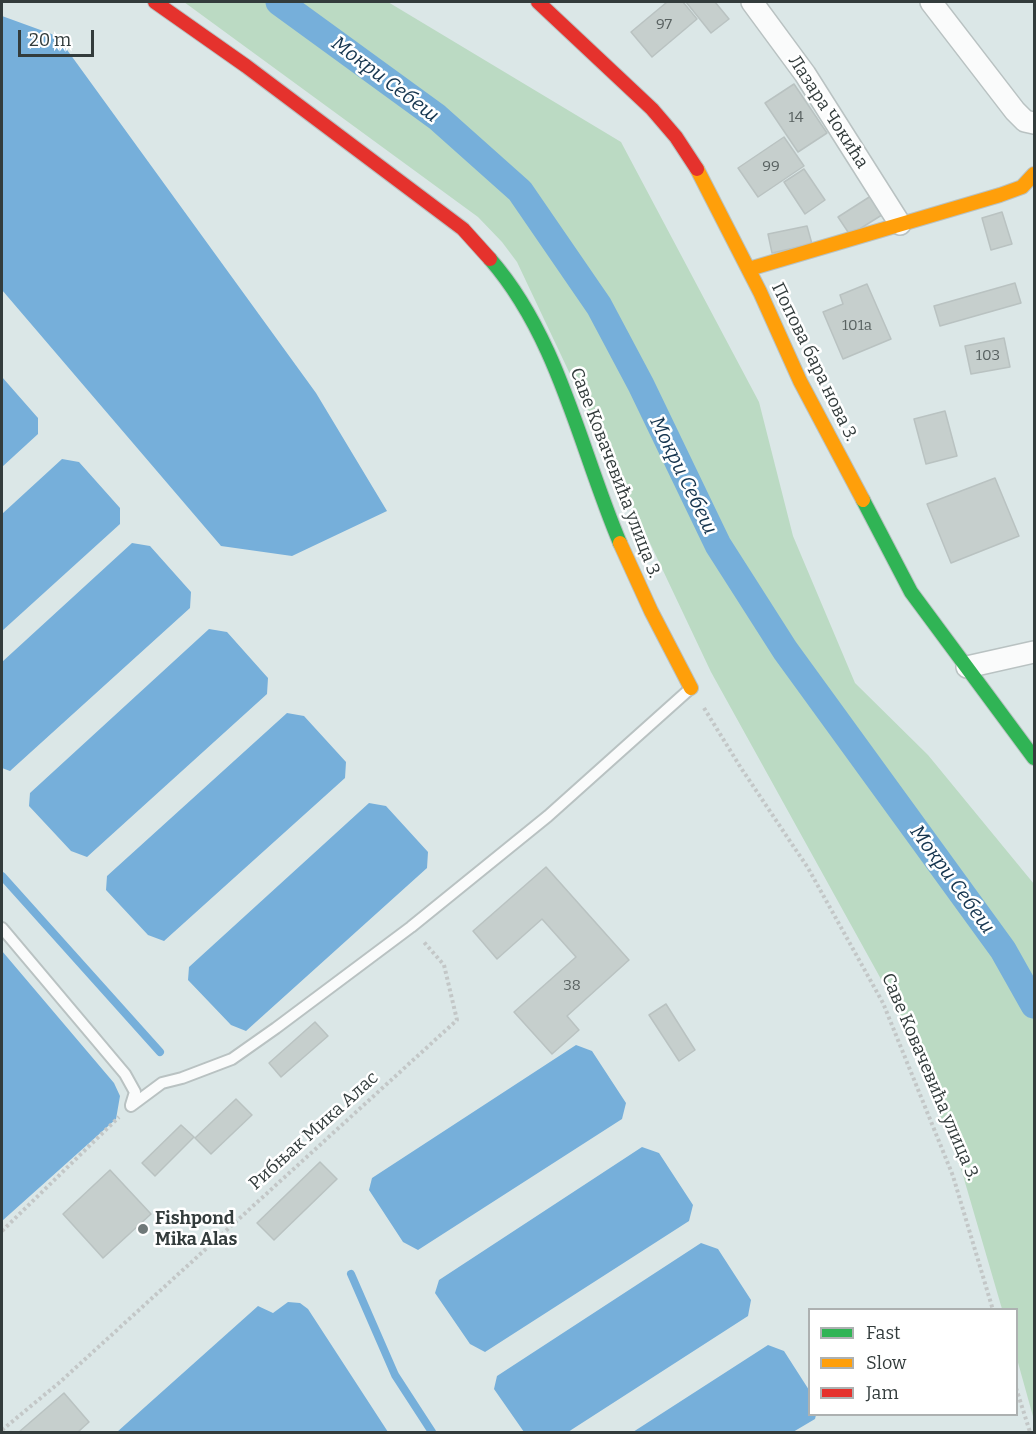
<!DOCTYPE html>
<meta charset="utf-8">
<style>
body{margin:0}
#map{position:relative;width:1036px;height:1434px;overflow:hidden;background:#dbe7e7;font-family:Bitter,serif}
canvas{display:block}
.frame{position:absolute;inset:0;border:3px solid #333c3c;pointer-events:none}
.legend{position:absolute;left:808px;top:1308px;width:210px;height:108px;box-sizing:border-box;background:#fff;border:2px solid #adb1b1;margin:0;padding:8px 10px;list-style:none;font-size:18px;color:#333c3c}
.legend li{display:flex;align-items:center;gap:12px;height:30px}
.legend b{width:30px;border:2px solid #adb1b1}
.scale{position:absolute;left:18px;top:30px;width:76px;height:27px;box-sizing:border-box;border:3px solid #333c3c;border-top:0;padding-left:8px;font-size:18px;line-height:21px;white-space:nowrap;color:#333c3c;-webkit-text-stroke:4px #fff;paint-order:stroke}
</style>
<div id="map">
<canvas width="1036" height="1434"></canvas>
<div class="frame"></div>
<ul class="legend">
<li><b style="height:8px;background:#30b455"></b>Fast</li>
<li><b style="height:8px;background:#ff9f0a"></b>Slow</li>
<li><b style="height:8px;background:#e5322d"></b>Jam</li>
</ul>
<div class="scale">20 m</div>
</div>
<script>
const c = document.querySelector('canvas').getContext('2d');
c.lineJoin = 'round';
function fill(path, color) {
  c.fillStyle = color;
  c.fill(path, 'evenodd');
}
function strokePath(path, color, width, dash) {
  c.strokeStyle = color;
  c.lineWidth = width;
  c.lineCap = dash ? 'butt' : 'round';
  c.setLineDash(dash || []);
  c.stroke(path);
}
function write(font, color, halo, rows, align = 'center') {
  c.font = font + ' Bitter,serif';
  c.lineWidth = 5;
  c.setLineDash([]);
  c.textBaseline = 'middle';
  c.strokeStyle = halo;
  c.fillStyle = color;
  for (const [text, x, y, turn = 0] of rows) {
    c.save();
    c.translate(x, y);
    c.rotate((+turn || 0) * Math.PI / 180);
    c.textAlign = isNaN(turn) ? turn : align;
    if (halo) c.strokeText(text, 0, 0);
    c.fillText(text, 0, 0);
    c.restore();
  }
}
fill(new Path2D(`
 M184,2H388L621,142L759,402L793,536L855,683L928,755L1034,884V1420L1017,1359L1016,1310L1002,1309L962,1172L892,999L711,672L517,262L502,242L478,217Z`), '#bbdac3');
fill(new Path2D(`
 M2,16L57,36L316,393L387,511L292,556L221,546L2,290Z
 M2,377L38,418V434L2,467Z
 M62,459L79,462L120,508V524L2,631V514Z
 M132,543L150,546L191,592L190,608L10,771L2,768V662Z
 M209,629L227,632L268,678L267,694L87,857L71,851L29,806L30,793Z
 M287,713L304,716L346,762L345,778L164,941L148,935L106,890L107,876Z
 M369,803L386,806L428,852L427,868L246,1031L231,1025L188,980L189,967Z
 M2,951L114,1083L120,1096L116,1119L2,1221Z
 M576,1045L592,1051L626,1103L622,1119L418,1250L403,1242L369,1190L372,1178Z
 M642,1147L659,1153L693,1205L689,1221L485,1352L470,1344L435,1293L439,1280Z
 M701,1243L718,1249L751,1300L748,1316L568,1432H524L494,1389L497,1376Z
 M288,1302L300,1303L308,1309L388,1432H117L258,1306L273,1313Z
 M768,1345L784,1351L809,1390L810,1414L816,1415L815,1419L793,1432H633Z`), '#76afda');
strokePath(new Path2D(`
 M2,876L160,1052
 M351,1274L395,1375L432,1432`), '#76afda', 8);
strokePath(new Path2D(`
 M279,2L437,117L520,191L599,306L641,385L718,545L785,650L1003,950L1034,1005`), '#76afda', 27);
const building = new Path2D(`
 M667,2H683L697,19L652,57L631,32Z
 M686,2H715L729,19L711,33Z
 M794,84L827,133L798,152L765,103Z
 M784,137L804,166L758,197L738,168Z
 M804,169L825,200L805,214L784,182Z
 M874,194L885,213L850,235L838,217Z
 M1002,212L1012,244L991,250L982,218Z
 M807,226L812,244L772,253L768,234Z
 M1015,283L1021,303L940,326L934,306Z
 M867,284L891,339L843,359L823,312L843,304L840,295Z
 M1004,338L1010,367L971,374L965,346Z
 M945,411L957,456L926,464L914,419Z
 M995,478L1019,536L951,563L927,504Z
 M546,867L629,960L567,1016L579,1030L552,1054L514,1012L576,957L542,919L497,959L473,931Z
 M666,1004L695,1050L679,1061L649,1015Z
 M315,1022L328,1036L281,1077L269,1063Z
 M236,1099L252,1115L211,1154L195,1138Z
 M181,1125L194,1137L155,1176L142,1163Z
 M320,1162L337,1179L274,1240L257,1223Z
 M110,1170L151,1214L103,1258L63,1214Z
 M64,1393L89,1422L78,1432H19Z`);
fill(building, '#c6cfcd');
strokePath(building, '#b9c2c1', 1.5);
const lane = new Path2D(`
 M2,928L125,1074L135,1092L131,1105
 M131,1106L162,1083L182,1078L232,1059L276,1028L411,927L548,816L691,688`);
const street = new Path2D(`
 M752,2L805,74L900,224
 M931,2L1015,111L1025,121L1034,123
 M967,667L1034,652`);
const fast = new Path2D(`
 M490,259C559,338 580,449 620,543
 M863,500L911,592L1034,758`);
const slow = new Path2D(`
 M697,169L760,292L800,381L863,500
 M749,269L1000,195L1022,187L1034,174
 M620,543L651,611L691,688`);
const jam = new Path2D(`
 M155,2L246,66L463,229L490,259
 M538,2L652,109L676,137L697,169`);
strokePath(lane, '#b9c2c2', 14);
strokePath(street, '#b9c2c2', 24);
strokePath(fast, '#b9c2c2', 16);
strokePath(slow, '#b9c2c2', 16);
strokePath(jam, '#b9c2c2', 16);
strokePath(new Path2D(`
 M704,708L741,768L808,868L883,1003L953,1176L993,1310
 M2,1231L119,1117
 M1016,1388L1030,1432
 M2,1430L60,1382L457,1020L444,965L423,941`), '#c3c7c7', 4, [3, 3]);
strokePath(lane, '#fafbfb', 10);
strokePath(street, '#fafbfb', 21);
strokePath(fast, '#30b455', 14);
strokePath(slow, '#ff9f0a', 14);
strokePath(jam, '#e5322d', 14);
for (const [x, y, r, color] of [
 [143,1229,6,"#6e7878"]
]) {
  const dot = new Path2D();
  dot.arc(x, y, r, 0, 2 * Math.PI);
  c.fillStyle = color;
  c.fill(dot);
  strokePath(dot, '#fff', 2);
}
write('15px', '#586160', null, [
 ["97",664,25],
 ["14",796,118],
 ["99",771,167],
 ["101a",857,326],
 ["103",988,356],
 ["38",572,986]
]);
write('18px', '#333c3c', '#fff', [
 ["Лазара Чокића",828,112,57],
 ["Попова бара нова 3.",814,362,64],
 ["Саве Ковачевића улица 3.",615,473,69],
 ["Саве Ковачевића улица 3.",930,1077,67],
 ["Рибњак Мика Алас",314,1131,-42]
]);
write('bold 18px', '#333c3c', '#fff', [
 ["Fishpond",155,1219],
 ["Mika Alas",155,1240]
], 'left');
write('italic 20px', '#15354f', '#fff', [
 ["Мокри Себеш",385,80,37],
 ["Мокри Себеш",683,476,64],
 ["Мокри Себеш",952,880,54]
]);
</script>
